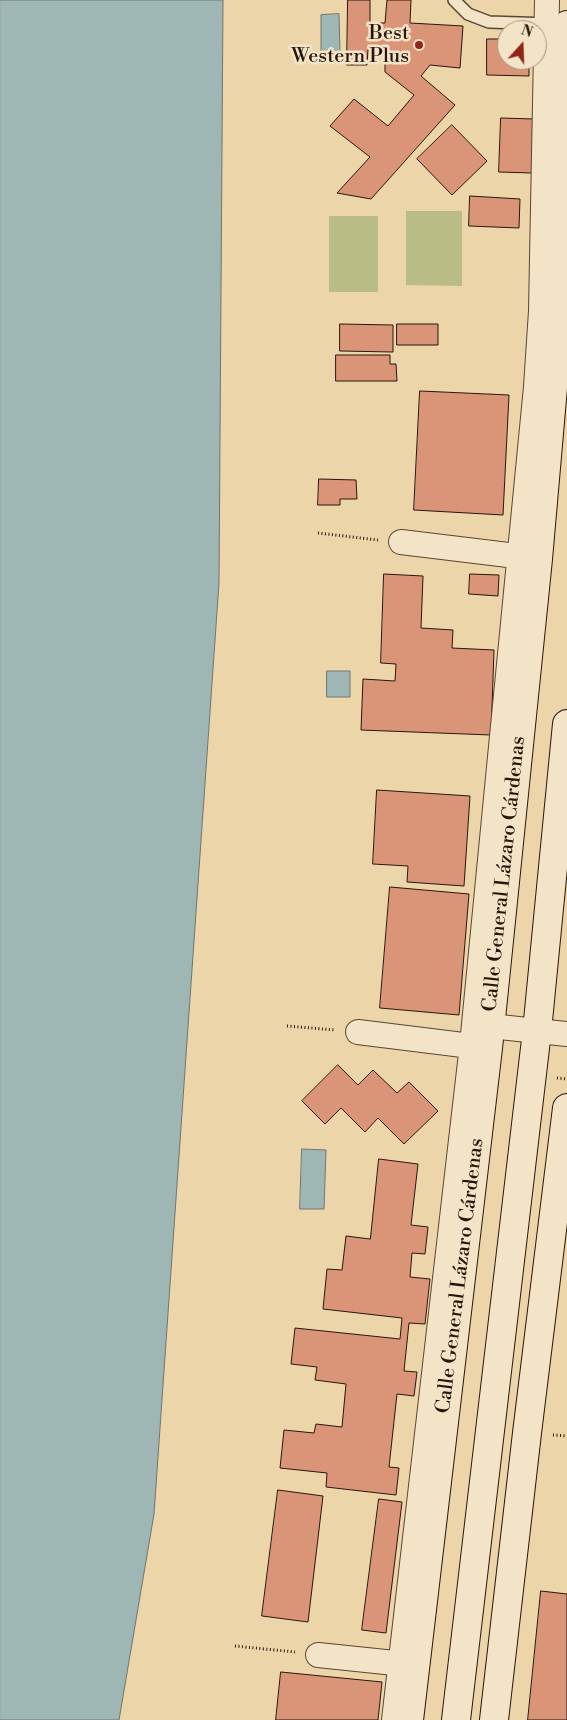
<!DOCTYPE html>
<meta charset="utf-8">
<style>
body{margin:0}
#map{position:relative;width:567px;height:1720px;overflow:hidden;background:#ecd5a9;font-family:"Libre Bodoni",serif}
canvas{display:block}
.north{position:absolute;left:497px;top:20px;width:50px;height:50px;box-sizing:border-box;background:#f3e4c7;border:1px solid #a2917c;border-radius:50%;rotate:20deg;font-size:14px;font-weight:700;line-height:20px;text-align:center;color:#28150c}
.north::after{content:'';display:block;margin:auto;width:18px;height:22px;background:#8f2418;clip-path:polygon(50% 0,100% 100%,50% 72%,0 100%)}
</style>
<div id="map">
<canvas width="567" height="1720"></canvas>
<div class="north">N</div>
</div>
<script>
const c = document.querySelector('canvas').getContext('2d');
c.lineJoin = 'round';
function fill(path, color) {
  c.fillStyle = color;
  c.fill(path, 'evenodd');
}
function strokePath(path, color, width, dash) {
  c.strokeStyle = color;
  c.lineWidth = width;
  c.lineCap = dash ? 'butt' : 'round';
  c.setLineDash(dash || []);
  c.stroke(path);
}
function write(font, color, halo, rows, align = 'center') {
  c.font = font + ' "Libre Bodoni",serif';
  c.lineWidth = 5;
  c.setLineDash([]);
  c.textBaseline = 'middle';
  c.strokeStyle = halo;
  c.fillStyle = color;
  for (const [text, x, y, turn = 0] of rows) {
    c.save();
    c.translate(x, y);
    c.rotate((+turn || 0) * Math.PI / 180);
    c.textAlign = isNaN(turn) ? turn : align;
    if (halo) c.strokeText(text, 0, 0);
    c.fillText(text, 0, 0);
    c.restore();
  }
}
fill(new Path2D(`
 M406,211H462V286L406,285Z
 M329,216H378V292H329Z`), '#babc86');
const water = new Path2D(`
 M0,0H223L219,583L154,1514L119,1720H0Z
 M339,14L340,53L321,54V15Z
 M327,671H350V697H327Z
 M302,1149L326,1150L324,1209H300Z`);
fill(water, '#9eb6b4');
strokePath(water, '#6f7671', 1);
const building = new Path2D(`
 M348,0H370V23H385L387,0H411L410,23L463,26L460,68L430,65L421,76L455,105L371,199L337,193L370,157L330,126L354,99L388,126L414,95L385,72V49H368L367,65H347Z
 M487,39H507V60H529V76L487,75Z
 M501,118L534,119L532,173L499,172Z
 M452,125L487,161L452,195L417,159Z
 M470,196L520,199L519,228L469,226Z
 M340,324L393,325V352L340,351Z
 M397,324H438V345H397Z
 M336,355H390V364H396L397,381H336Z
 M420,391L509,395L503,515L414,510Z
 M319,479L356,480L357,499H340V505H318Z
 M384,574L423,576L421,628L453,630L452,648L494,650L491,735L361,730L363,679L395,681L396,664L381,663Z
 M470,574L499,575L498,596L469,594Z
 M377,790L470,796L464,886L407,882L408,866L373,864Z
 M390,887L469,894L459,1015L380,1008Z
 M338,1065L358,1085L373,1070L397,1093L409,1082L438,1111L404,1144L378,1118L365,1132L341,1108L325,1124L302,1101Z
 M379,1159L418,1164L411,1225L428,1227L425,1254L412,1253L410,1277L430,1279L425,1324L409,1323L404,1371L417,1372L414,1396L397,1394L389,1467L399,1468L396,1495L326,1487L327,1473L280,1468L284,1430L314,1433L316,1424L342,1427L346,1384L315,1380L317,1367L291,1364L295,1328L400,1339L402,1318L323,1309L327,1269L342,1270L346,1236L370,1239Z
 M278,1490L323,1496L308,1622L262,1616Z
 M379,1499L402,1502L386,1633L362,1630Z
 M541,1591L567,1594V1720H528Z
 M281,1672L382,1682L378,1720H276Z`);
fill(building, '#da9579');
strokePath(building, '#28150c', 1);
const lane = new Path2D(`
 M454,0L468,14L489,22L550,24`);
const street = new Path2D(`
 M401,542L533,558
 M490,1026L567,1034
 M358,1032L487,1048
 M318,1655L414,1665
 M394,1720L472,1045L536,387L541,311L547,0`);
const secondary = new Path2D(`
 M409,1720L488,1048L538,559L556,353L558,209L567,25
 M456,1720L537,1031L567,724
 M494,1720L527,1433L567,1108`);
strokePath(lane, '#594533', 14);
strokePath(street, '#594533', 26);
strokePath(secondary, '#28150c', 30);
strokePath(new Path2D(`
 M318,533L378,540
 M287,1026L335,1030
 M557,1078L567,1079
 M553,1435L567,1436
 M235,1646L295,1652`), '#28150c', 3, [1, 2.5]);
strokePath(lane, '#f3e4c7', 11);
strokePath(street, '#f3e4c7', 24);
strokePath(secondary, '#f3e4c7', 28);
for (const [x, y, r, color] of [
 [419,45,5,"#8f2418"]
]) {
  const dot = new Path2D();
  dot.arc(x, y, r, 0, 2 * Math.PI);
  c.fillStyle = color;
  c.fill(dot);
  strokePath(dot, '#f3e4c7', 2);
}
write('20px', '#28150c', '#f3e4c7', [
 ["Best",409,34],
 ["Western Plus",409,57]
], 'right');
write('20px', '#28150c', '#f3e4c7', [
 ["Calle General Lázaro Cárdenas",505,874,-84],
 ["Calle General Lázaro Cárdenas",461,1276,-83]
]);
</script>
